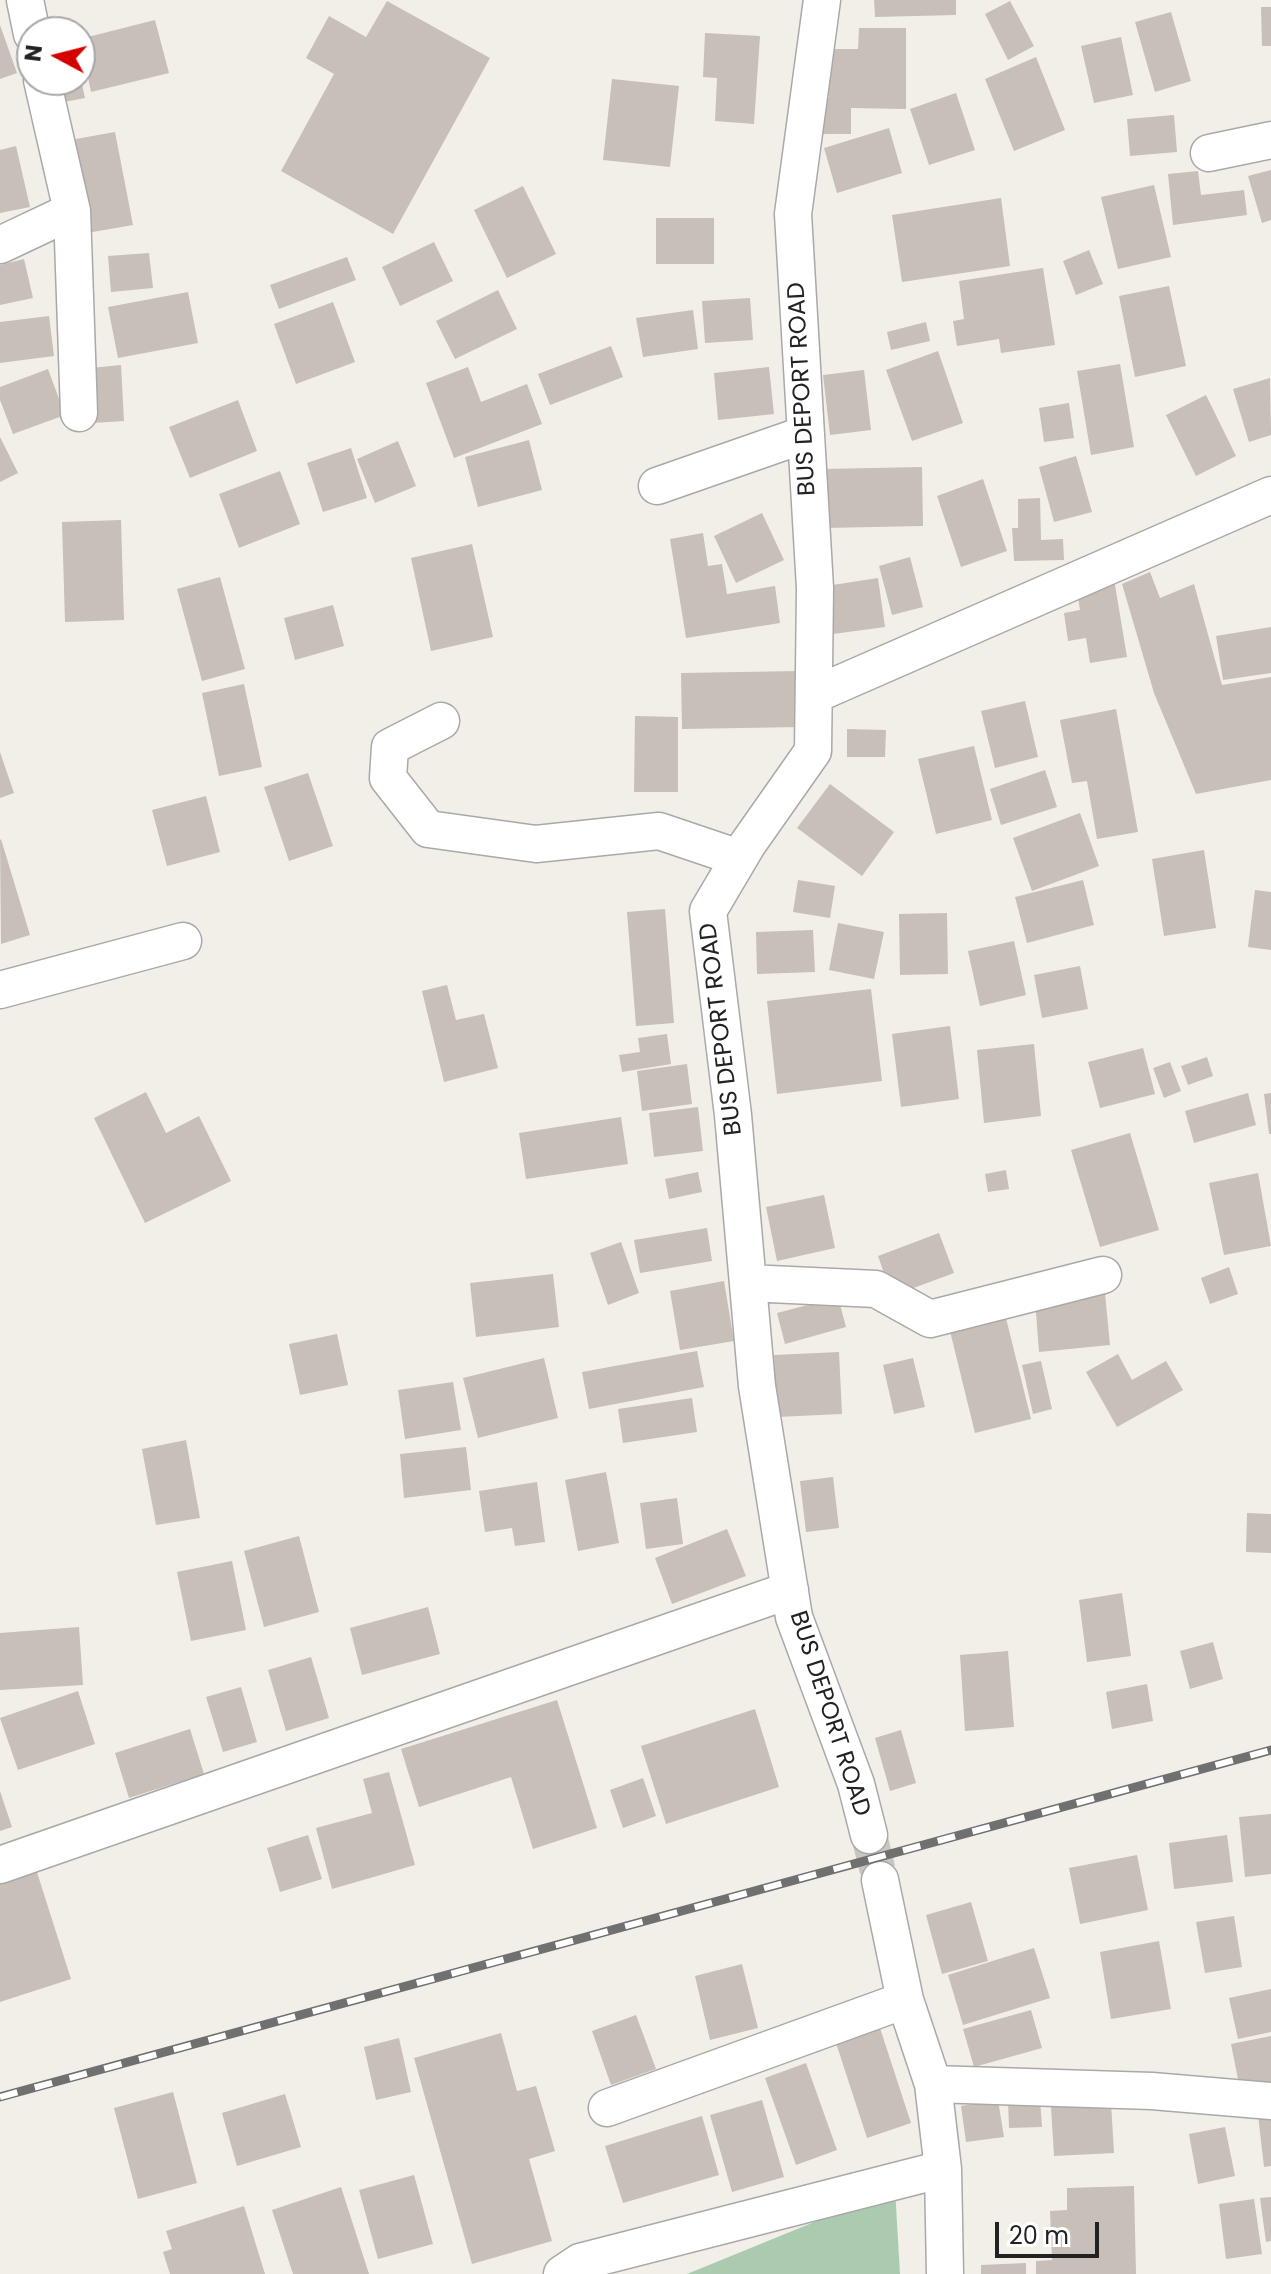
<!DOCTYPE html>
<style>
body{margin:0}
#map{position:relative;width:1271px;height:2274px;overflow:hidden;background:#f2efe9;font-family:Poppins,sans-serif}
canvas{display:block}
.north{position:absolute;left:16px;top:16px;width:80px;height:80px;box-sizing:border-box;background:#fff;border:2px solid #a7a7a7;border-radius:50%;rotate:277deg;font-size:22px;font-weight:700;line-height:32px;text-align:center;color:#222}
.north::after{content:'';display:block;margin:auto;width:28px;height:36px;background:#d40000;clip-path:polygon(50% 0,100% 100%,50% 72%,0 100%)}
.scale{position:absolute;left:995px;top:2222px;width:104px;height:36px;box-sizing:border-box;border:4px solid #222;border-top:0;padding-left:10px;font-size:24px;line-height:28px;white-space:nowrap;color:#222;-webkit-text-stroke:6px #fff;paint-order:stroke}
</style>
<div id="map">
<canvas width="1271" height="2274"></canvas>
<div class="north">N</div>
<div class="scale">20 m</div>
</div>
<script>
const c = document.querySelector('canvas').getContext('2d');
c.lineJoin = 'round';
function fill(path, color) {
  c.fillStyle = color;
  c.fill(path, 'evenodd');
}
function strokePath(path, color, width, dash) {
  c.strokeStyle = color;
  c.lineWidth = width;
  c.lineCap = dash ? 'butt' : 'round';
  c.setLineDash(dash || []);
  c.stroke(path);
}
function write(font, color, halo, rows, align = 'center') {
  c.font = font + ' Poppins,sans-serif';
  c.lineWidth = 6;
  c.setLineDash([]);
  c.textBaseline = 'middle';
  c.strokeStyle = halo;
  c.fillStyle = color;
  for (const [text, x, y, turn = 0] of rows) {
    c.save();
    c.translate(x, y);
    c.rotate((+turn || 0) * Math.PI / 180);
    c.textAlign = isNaN(turn) ? turn : align;
    if (halo) c.strokeText(text, 0, 0);
    c.fillText(text, 0, 0);
    c.restore();
  }
}
fill(new Path2D(`
 M895,2189L900,2274H687Z`), '#aacbaf');
fill(new Path2D(`
 M874,0H956V15L875,17Z
 M387,1L490,58L393,234L281,171L334,74L306,58L329,16L366,37Z
 M1010,1L1034,46L1008,60L985,14Z
 M1261,7H1271V46H1262Z
 M1171,12L1191,81L1155,92L1135,22Z
 M155,20L169,73L91,92L80,39Z
 M0,25L17,73L0,79Z
 M859,28H906V109L851,108V134H817L818,98H829V49H858Z
 M705,33L760,36L754,124L715,121L717,78L703,77Z
 M1121,37L1133,95L1094,103L1081,46Z
 M1036,57L1065,130L1014,151L985,79Z
 M612,79L679,86L670,167L603,160Z
 M54,80H81L85,98L59,103Z
 M956,93L975,150L929,165L910,109Z
 M1174,115L1177,152L1130,156L1127,119Z
 M889,128L902,173L837,193L824,148Z
 M115,132L133,225L87,233L70,140Z
 M16,146L30,207L0,213V150Z
 M1271,170V220L1262,223L1248,176Z
 M1198,171L1201,195L1244,190L1247,215L1173,225L1168,174Z
 M1154,185L1171,257L1118,269L1101,197Z
 M523,186L556,254L507,278L474,210Z
 M1001,198L1010,266L902,282L892,215Z
 M656,218H714V264H656Z
 M434,242L453,281L400,306L382,267Z
 M1089,250L1103,284L1076,295L1063,261Z
 M149,253L153,288L111,292L108,256Z
 M347,257L356,280L279,309L270,285Z
 M24,259L33,298L0,305V265Z
 M1043,268L1055,345L1001,353L999,339L957,346L953,321L964,319L959,281Z
 M1169,286L1186,366L1135,377L1119,296Z
 M498,290L517,329L455,359L436,321Z
 M188,292L198,343L118,358L108,307Z
 M750,298L753,340L705,343L702,301Z
 M333,302L355,362L296,384L274,324Z
 M693,310L698,349L643,357L636,318Z
 M49,316L54,356L0,363V322Z
 M926,322L930,341L891,350L887,332Z
 M611,346L623,377L550,405L538,374Z
 M938,351L963,423L912,441L886,370Z
 M1120,364L1134,447L1091,455L1077,371Z
 M121,365L124,421L93,423L91,368Z
 M468,367L481,402L527,384L542,424L454,458L426,383Z
 M769,367L774,414L718,420L714,373Z
 M48,369L65,415L13,434L0,400V387Z
 M864,370L871,430L830,435L823,375Z
 M1270,378L1271,435L1249,442L1233,389Z
 M1206,395L1236,456L1196,476L1166,415Z
 M238,400L257,451L190,478L169,427Z
 M1069,403L1074,438L1044,442L1039,408Z
 M0,437L18,473L0,482Z
 M529,440L542,490L478,507L465,457Z
 M398,441L416,486L375,503L357,459Z
 M351,448L367,498L323,512L307,463Z
 M1076,456L1092,512L1054,522L1039,467Z
 M922,467L923,526L825,528L823,469Z
 M280,471L300,524L239,548L219,494Z
 M983,479L1007,551L961,567L937,496Z
 M1040,498L1041,540L1063,539L1064,560L1014,561L1012,528H1018V499Z
 M762,513L784,560L736,583L714,536Z
 M121,520L124,620L65,622L62,522Z
 M703,533L708,566L722,564L727,594L775,586L780,623L686,638L670,539Z
 M472,544L493,637L431,651L411,558Z
 M910,557L923,607L892,615L879,566Z
 M1150,572L1160,598L1194,584L1222,685L1271,677V780L1196,794L1154,693L1122,584Z
 M220,577L245,669L202,681L177,589Z
 M878,578L885,627L833,634L826,586Z
 M1114,579L1127,657L1090,663L1086,638L1068,641L1064,613L1080,610L1076,585Z
 M333,605L344,646L295,660L284,618Z
 M1271,627V673L1223,680L1216,636Z
 M800,671L801,727L682,729L681,673Z
 M244,684L262,767L219,776L202,693Z
 M1025,701L1038,757L995,768L981,711Z
 M1116,709L1138,832L1097,839L1087,781L1072,783L1060,720Z
 M635,716L678,717V792H634Z
 M847,729L886,730L885,757H847Z
 M974,746L992,820L936,834L918,759Z
 M0,752L14,793L0,798Z
 M1045,770L1057,807L1001,825L990,789Z
 M308,773L333,846L289,861L264,787Z
 M830,784L894,832L862,876L797,828Z
 M206,796L220,852L167,866L152,810Z
 M1080,813L1099,866L1032,891L1013,838Z
 M1,839L30,935L1,944L0,840Z
 M1204,850L1216,928L1164,936L1152,859Z
 M798,880L835,886L830,918L793,912Z
 M1083,880L1094,925L1027,943L1015,897Z
 M1255,890L1271,892V950L1248,947Z
 M665,909L674,1023L636,1026L627,912Z
 M947,913L948,974L900,975L899,914Z
 M838,923L884,932L874,979L829,970Z
 M813,930L815,972L757,974L756,932Z
 M1014,941L1026,995L980,1006L968,951Z
 M1080,966L1088,1009L1042,1018L1034,975Z
 M447,985L456,1020L484,1014L498,1068L444,1082L422,991Z
 M871,989L882,1081L777,1094L767,1001Z
 M950,1026L959,1099L901,1107L892,1034Z
 M667,1034L671,1064L622,1072L619,1055L640,1052L638,1038Z
 M1034,1044L1041,1116L984,1123L977,1050Z
 M1143,1048L1155,1094L1100,1108L1088,1062Z
 M1207,1057L1213,1076L1188,1085L1181,1066Z
 M1170,1062L1181,1091L1164,1098L1153,1068Z
 M687,1064L692,1104L642,1111L637,1071Z
 M146,1092L166,1133L199,1116L231,1181L145,1223L94,1118Z
 M1248,1093L1256,1125L1194,1143L1185,1111Z
 M1271,1093V1134H1269L1264,1094Z
 M698,1107L703,1151L654,1157L649,1113Z
 M621,1117L628,1164L526,1179L519,1133Z
 M1130,1133L1159,1230L1100,1247L1071,1150Z
 M1006,1170L1009,1189L988,1192L985,1174Z
 M698,1172L702,1192L669,1199L665,1179Z
 M1258,1173L1271,1246L1224,1255L1209,1183Z
 M824,1195L835,1248L777,1261L766,1207Z
 M707,1228L712,1261L640,1273L634,1240Z
 M939,1233L954,1273L892,1296L878,1256Z
 M621,1242L639,1293L608,1305L590,1253Z
 M1229,1267L1238,1294L1210,1304L1201,1278Z
 M553,1274L559,1327L476,1337L470,1283Z
 M724,1281L734,1341L680,1350L670,1291Z
 M1105,1293L1110,1345L1039,1352L1035,1300Z
 M838,1297L846,1327L785,1344L777,1313Z
 M1005,1314L1031,1419L975,1433L949,1327Z
 M337,1334L348,1385L300,1395L289,1344Z
 M697,1351L704,1387L589,1409L582,1372Z
 M839,1352L842,1414L777,1417L774,1355Z
 M1118,1354L1132,1380L1166,1361L1183,1390L1117,1427L1086,1372Z
 M544,1358L558,1418L478,1438L463,1378Z
 M913,1358L925,1407L894,1414L883,1365Z
 M1041,1361L1052,1409L1033,1414L1022,1365Z
 M453,1382L461,1430L405,1439L398,1390Z
 M692,1398L697,1432L623,1443L618,1409Z
 M186,1440L200,1518L156,1525L142,1449Z
 M466,1447L471,1490L404,1498L400,1454Z
 M606,1472L619,1543L578,1551L565,1480Z
 M833,1477L839,1528L806,1532L800,1481Z
 M537,1482L545,1542L515,1546L512,1528L485,1532L479,1491Z
 M677,1498L683,1544L646,1549L640,1503Z
 M1247,1513L1271,1514V1553L1246,1552Z
 M727,1529L746,1576L672,1604L655,1558Z
 M299,1536L319,1612L264,1627L244,1551Z
 M232,1561L246,1630L191,1641L177,1572Z
 M1122,1593L1131,1656L1087,1662L1079,1600Z
 M428,1607L440,1654L362,1675L350,1628Z
 M79,1627L83,1685L0,1690V1633Z
 M1213,1642L1223,1679L1190,1689L1180,1651Z
 M1008,1651L1014,1727L965,1731L960,1655Z
 M311,1657L329,1718L286,1731L268,1670Z
 M1147,1684L1153,1721L1112,1729L1106,1692Z
 M241,1687L257,1742L223,1752L206,1697Z
 M78,1691L95,1744L18,1770L0,1718Z
 M557,1700L597,1828L533,1849L511,1777L419,1807L401,1749Z
 M755,1709L779,1787L666,1824L641,1746Z
 M190,1729L204,1774L129,1798L115,1753Z
 M901,1730L916,1783L890,1791L875,1738Z
 M389,1772L415,1865L332,1889L316,1828L372,1813L363,1779Z
 M643,1778L656,1816L623,1828L610,1790Z
 M0,1791L12,1827L0,1831Z
 M1271,1814V1874L1245,1877L1239,1817Z
 M308,1835L322,1879L280,1892L267,1848Z
 M1227,1835L1233,1882L1174,1889L1169,1843Z
 M1137,1855L1148,1910L1080,1924L1069,1868Z
 M35,1866L71,1979L0,2002V1877Z
 M971,1902L988,1961L942,1974L926,1915Z
 M1234,1916L1242,1967L1205,1973L1196,1922Z
 M1159,1941L1171,2009L1111,2019L1100,1952Z
 M1034,1948L1050,1998L963,2025L948,1975Z
 M742,1964L758,2028L710,2040L695,1976Z
 M1271,1989V2032L1238,2039L1229,1998Z
 M1031,2010L1042,2048L974,2067L963,2029Z
 M636,2015L656,2069L611,2085L592,2031Z
 M879,2025L911,2123L867,2138L835,2040Z
 M501,2033L517,2091L536,2086L555,2151L529,2159L552,2241L472,2264L414,2058Z
 M1271,2036V2083L1240,2089L1231,2044Z
 M399,2038L411,2092L376,2100L364,2047Z
 M806,2063L837,2150L796,2165L765,2078Z
 M173,2092L197,2183L138,2199L114,2108Z
 M285,2094L301,2147L237,2166L222,2113Z
 M1040,2099L1042,2127L1009,2128L1008,2101Z
 M762,2100L784,2177L732,2192L710,2115Z
 M998,2100L1004,2137L966,2142L961,2106Z
 M1111,2103L1114,2153L1054,2156L1051,2107Z
 M1271,2113V2166L1264,2167L1258,2115Z
 M702,2116L719,2175L623,2203L605,2146Z
 M1225,2127L1235,2176L1198,2184L1189,2134Z
 M414,2175L433,2244L378,2259L359,2190Z
 M1134,2186L1136,2274H1036V2261L1052,2260L1050,2211L1067,2210V2188Z
 M341,2187L369,2274H293L272,2210Z
 M1271,2197V2241L1266,2242L1260,2198Z
 M1254,2199L1262,2254L1226,2259L1219,2204Z
 M244,2206L265,2274H170L163,2252L172,2249L166,2231Z
 M1026,2263V2274H981V2265Z`), '#c7bfb8');
strokePath(new Path2D(`
 M869,1835L880,1880`), '#c8c6c1', 36, [36, 18]);
const street = new Path2D(`
 M25,0L32,34
 M822,0L793,214L815,588L813,751L747,845L708,911L733,1115L757,1386L794,1617L856,1784L869,1835
 M42,80L72,211L79,413
 M1209,153L1271,140
 M0,245L72,211
 M657,486L806,434
 M814,695L1271,495
 M441,721L390,747L388,778L428,829L536,844L659,831L739,858
 M0,990L183,941
 M748,1283L876,1289L930,1319L1103,1275
 M0,1865L790,1590
 M880,1880L905,2000L933,2084L943,2169L945,2274
 M933,2084L1152,2091L1271,2101
 M607,2108L905,2000
 M562,2274L580,2262L943,2169`);
strokePath(street, '#a9a9a9', 39);
strokePath(street, '#fff', 36);
const rail = new Path2D(`
 M0,2097L1271,1750`);
strokePath(rail, '#707070', 9);
strokePath(rail, '#fff', 6, [18]);
write('24px', '#222', '#fff', [
 ["BUS DEPORT ROAD",803,389,-93],
 ["BUS DEPORT ROAD",722,1029,-97],
 ["BUS DEPORT ROAD",829,1714,72]
]);
</script>
